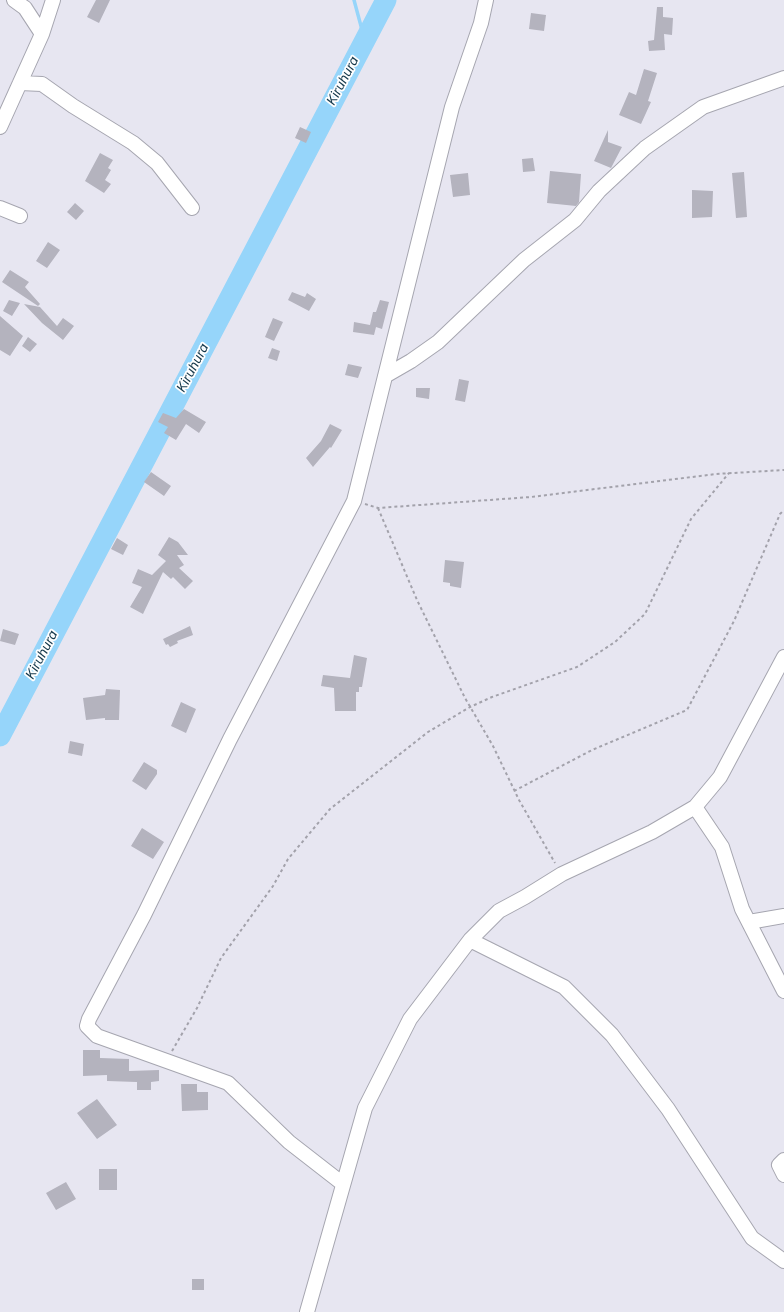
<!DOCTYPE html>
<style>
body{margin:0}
canvas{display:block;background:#e7e6f1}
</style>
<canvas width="784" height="1312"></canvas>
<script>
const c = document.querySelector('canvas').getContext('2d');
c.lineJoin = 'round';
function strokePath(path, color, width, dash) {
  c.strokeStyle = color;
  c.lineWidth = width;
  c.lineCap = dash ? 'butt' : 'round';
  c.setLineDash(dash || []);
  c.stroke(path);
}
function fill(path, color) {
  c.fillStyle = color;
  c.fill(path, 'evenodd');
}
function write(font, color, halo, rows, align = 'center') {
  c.font = font + ' Inter,sans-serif';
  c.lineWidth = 3.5;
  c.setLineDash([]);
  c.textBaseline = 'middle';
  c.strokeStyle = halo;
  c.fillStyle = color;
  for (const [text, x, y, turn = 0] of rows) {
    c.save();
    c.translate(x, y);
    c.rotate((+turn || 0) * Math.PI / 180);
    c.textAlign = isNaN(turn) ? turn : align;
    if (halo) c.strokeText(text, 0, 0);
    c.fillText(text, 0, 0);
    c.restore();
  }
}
strokePath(new Path2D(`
 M354,0L365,41`), '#96d5fa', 3.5);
strokePath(new Path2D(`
 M0,736L386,0`), '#96d5fa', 21);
fill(new Path2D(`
 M96,0H110L99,23L87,17Z
 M657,7H663V17L673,18L672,35L664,34L665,50L649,51L648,41L654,40Z
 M531,13L546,15L544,31L529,29Z
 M644,69L657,73L648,101L651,102L641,124L619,115L629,92L636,95Z
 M300,127L311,132L306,143L295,138Z
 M608,130V142L622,147L611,168L594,161Z
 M100,153L113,160L108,168L111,170L105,180L111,184L104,193L85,181Z
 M533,158L535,171L523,172L522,159Z
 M550,171L581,174L579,202L576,206L547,203Z
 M744,172L747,217L736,218L732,173Z
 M468,173L470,195L453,197L450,175Z
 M692,190L713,191L712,217L692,218Z
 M75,203L84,211L76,220L67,212Z
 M48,242L60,250L47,268L36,261Z
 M10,270L29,282L25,287L40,304L38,306L2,282Z
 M292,292L305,297L307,293L316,299L309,311L288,300Z
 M9,300L20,303L12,316L3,311Z
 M380,300L389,302L382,329L376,327L374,335L353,332L354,322L370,325L373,312H376Z
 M24,304L40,307L57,326L63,318L74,326L63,340L42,323Z
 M0,316L23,336L10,356L0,350Z
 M273,318L283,322L274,341L265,337Z
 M28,337L37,344L30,352L22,346Z
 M272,348L280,351L277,361L268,358Z
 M348,364L362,367L358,378L345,375Z
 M459,379L469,381L465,402L455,400Z
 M416,388H430L429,399L416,397Z
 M184,409L206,422L199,433L186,424L176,440L164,433L168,427L158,422L163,413L176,418Z
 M330,424L342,430L331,448L330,447L313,467L306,458L321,441Z
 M151,472L171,486L164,496L144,482Z
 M169,537L178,542L188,555H177L184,565L179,568L193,581L185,589L173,577L171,579L163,572L143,614L130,607L142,587L132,583L138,569L152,575L166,561L158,555Z
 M117,538L128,545L123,555L111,549Z
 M445,560L464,562L461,588L450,586V583L443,582Z
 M190,626L193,635L177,641L178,643L170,647L168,644L166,645L163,639Z
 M3,629L19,634L15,645L0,641Z
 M354,655L367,658L362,687H359V692H356V711H335L334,688L321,686L323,675L350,678Z
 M106,689L120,690L119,720H105V718L86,720L83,698L105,695Z
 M181,702L196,709L186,733L171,726Z
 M70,741L84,744L82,756L68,753Z
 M144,762L157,770V774L146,790L132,781Z
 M142,828L164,842L153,859L131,846Z
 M83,1050H100V1058L129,1059V1071L159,1070V1081L151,1082V1090H137V1082L107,1081V1075L83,1076Z
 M181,1084H197V1092H208V1110L182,1111Z
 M97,1099L117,1125L97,1139L77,1113Z
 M99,1169H117V1190H99Z
 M66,1182L76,1199L56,1210L46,1193Z
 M192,1279H204V1290H192Z`), '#b4b3be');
const minor = new Path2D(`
 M14,0L25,8L42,34
 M20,83L42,84L73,106L133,143L157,163L192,208
 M0,127L42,34L53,0
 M0,208L20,216
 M385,376L411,361L438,342L524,260L575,220L599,191L645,148L703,107L784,78
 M695,807L722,847L742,909L784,991
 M749,922L784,916
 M470,940L564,987L612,1035L668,1109L752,1238L784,1261
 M784,1160L779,1165L784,1175
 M343,1184L289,1142L228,1083L97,1036L87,1026L89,1019L144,915L230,739L354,501L452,107L481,23L486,0
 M307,1312L365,1108L410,1019L470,940L499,911L525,897L562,874L652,832L695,807L720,777L784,657`);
strokePath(minor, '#a6a6b0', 16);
strokePath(new Path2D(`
 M365,504L378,508L531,497L716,474L784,470
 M378,508L417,600L465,698L493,746L519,800L555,863
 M514,791L592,750L687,710L734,621L780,514L784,510
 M172,1051L197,1008L221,958L273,886L288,859L330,809L428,732L470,707L492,697L577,667L615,642L645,614L691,519L729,473`), '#a3a2ab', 2, [3, 3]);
strokePath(minor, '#fff', 14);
write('italic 13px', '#14384b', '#fff', [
 ["Kiruhura",343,81,-62],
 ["Kiruhura",193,368,-62],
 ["Kiruhura",42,655,-62]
]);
</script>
